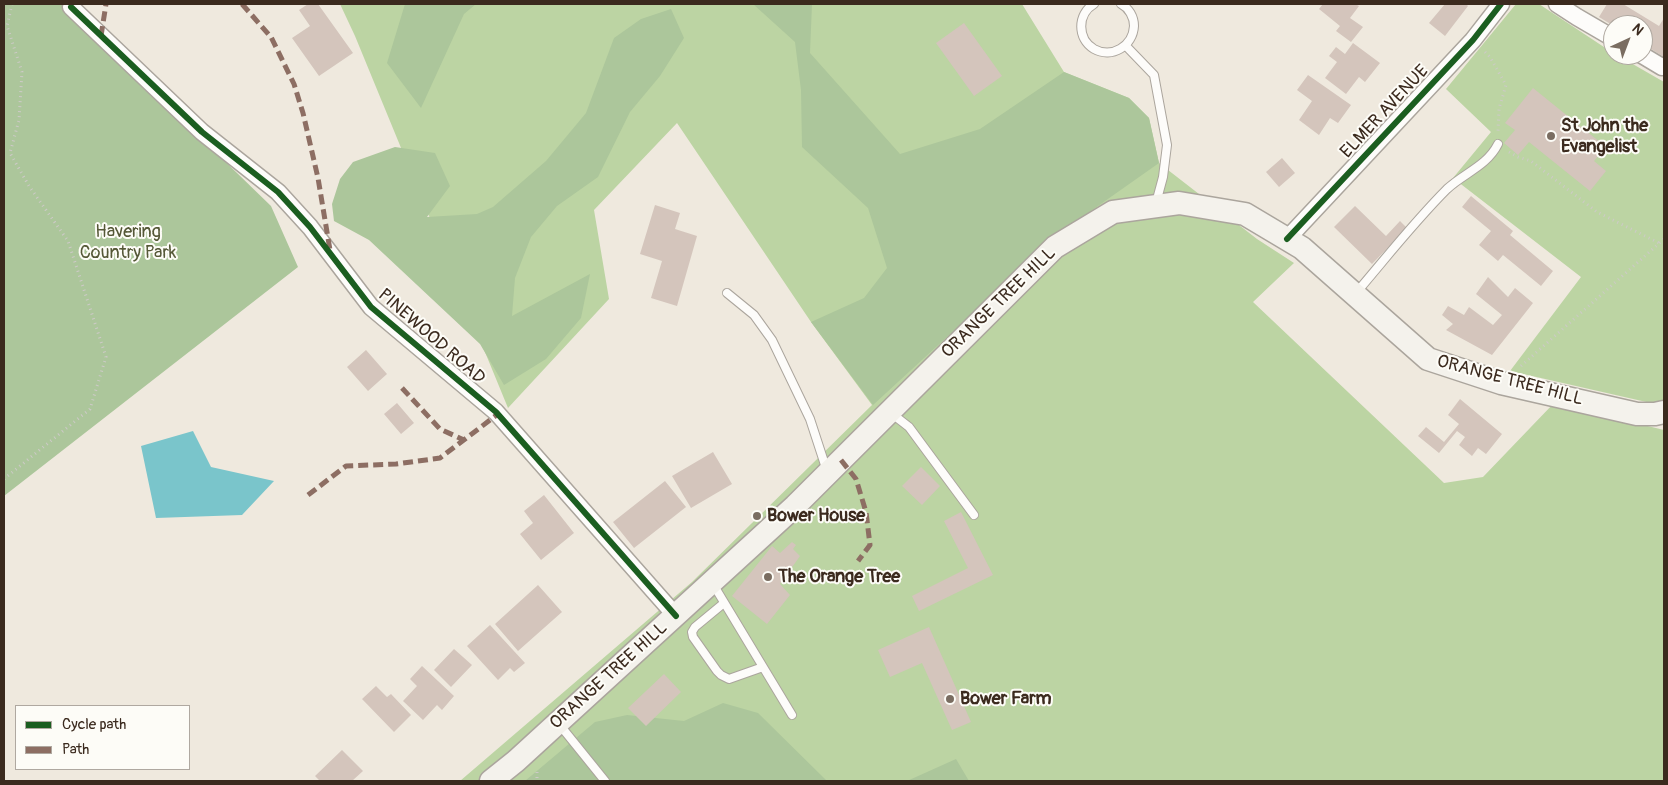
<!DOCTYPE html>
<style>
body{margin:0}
#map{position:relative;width:1668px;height:785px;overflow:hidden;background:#efe9de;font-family:Pangolin,sans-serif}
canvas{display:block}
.frame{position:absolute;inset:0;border:5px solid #3b2a1e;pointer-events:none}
.legend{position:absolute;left:15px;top:705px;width:175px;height:65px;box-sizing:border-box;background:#fdfcf7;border:1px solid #afa8a0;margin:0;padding:6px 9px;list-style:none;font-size:15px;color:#3b2a1e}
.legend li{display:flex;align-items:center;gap:10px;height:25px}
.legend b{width:25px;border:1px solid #afa8a0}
.north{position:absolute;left:1603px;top:15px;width:50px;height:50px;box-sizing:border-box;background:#fdfcf7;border:1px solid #afa8a0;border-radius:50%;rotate:43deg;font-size:14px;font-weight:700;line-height:20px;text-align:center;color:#3b2a1e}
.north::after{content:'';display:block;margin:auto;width:18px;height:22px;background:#7a6d61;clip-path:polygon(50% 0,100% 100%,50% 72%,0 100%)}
</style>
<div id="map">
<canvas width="1668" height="785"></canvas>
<div class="frame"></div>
<ul class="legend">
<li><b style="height:6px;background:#1b5e20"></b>Cycle path</li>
<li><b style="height:6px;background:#8d6e63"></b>Path</li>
</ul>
<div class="north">N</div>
</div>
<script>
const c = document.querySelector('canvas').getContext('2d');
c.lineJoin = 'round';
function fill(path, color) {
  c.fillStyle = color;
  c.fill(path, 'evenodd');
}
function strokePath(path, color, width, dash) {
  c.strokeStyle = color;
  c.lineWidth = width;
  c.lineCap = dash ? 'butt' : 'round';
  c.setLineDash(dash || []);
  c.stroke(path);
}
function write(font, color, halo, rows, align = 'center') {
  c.font = font + ' Pangolin,sans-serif';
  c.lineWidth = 4;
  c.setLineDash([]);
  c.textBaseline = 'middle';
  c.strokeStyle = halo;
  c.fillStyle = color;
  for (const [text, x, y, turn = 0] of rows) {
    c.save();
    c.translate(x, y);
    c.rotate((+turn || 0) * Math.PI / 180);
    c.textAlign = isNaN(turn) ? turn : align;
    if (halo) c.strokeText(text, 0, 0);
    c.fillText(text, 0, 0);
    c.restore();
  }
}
fill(new Path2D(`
 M340,4H1022L1064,72L1129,98L1149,118L1159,163L1257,239L1294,263L1253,302L1444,483L1483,477L1554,403L1664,430V781H460L692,582L872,405L811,322L677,123L594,210L609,299L508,408L355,36Z
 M1516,4H1539L1613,53V55H1617L1664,82V406L1510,371L1581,277L1453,178L1491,132L1446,89Z`), '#bcd4a3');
fill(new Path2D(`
 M4,4H63L271,206L298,267L4,496Z
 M405,4H476L464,14L421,108L387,63Z
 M753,4H812L810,53L900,154L980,129L1064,72L1129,98L1149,118L1159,163L1061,232L873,405L811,322L864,298L887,268L868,208L802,147L801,90L795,42Z
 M671,9L684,38L660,76L630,112L598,177L557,206L531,237L515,278L512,316L590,274L581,318L546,359L504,385L480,344L369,240L334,221L332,204L340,179L353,162L395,147L435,153L450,186L427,217L477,214L493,207L546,161L586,113L614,38L641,19Z
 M723,703L758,713L827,781H525L595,722L627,715L684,721Z
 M956,759L969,781H907Z`), '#acc69b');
fill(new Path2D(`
 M193,431L211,467L274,481L242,515L156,518L141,446Z`), '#7ac5cb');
fill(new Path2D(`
 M308,4H318L353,53L319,76L292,38L310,26L299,10Z
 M1323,4H1355L1359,6L1350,18L1363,27L1351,42L1336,31L1340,26L1319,9Z
 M1445,4H1466L1468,6L1445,36L1429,23Z
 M1607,4H1623L1659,26L1664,18V57L1643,44V25H1612L1599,17Z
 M964,23L1002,76L974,96L936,43Z
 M1353,43L1380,63L1365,82L1359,77L1346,94L1325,78L1337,62L1329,56L1336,47L1345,54Z
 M1308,75L1351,105L1338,123L1330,118L1319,135L1299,120L1312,101L1297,90Z
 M1533,88L1606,147L1594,161L1606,171L1590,191L1529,142L1518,155L1504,143L1515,130L1505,123Z
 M1282,158L1295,173L1279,187L1266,172Z
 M1471,196L1513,231L1510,235L1553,271L1541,286L1503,255L1498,261L1479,245L1491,231L1462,207Z
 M655,205L680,213L675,229L697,236L677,306L651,298L662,261L640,254Z
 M1355,206L1386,236L1400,221L1407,228L1372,264L1334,227Z
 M1488,277L1508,297L1515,288L1533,303L1492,355L1446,330L1453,324L1442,315L1448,306L1464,315L1469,307L1493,325L1502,315L1476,294Z
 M366,350L387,374L368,391L347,367Z
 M1460,399L1502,434L1486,454L1478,448L1472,456L1459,445L1465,437L1457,431L1439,453L1418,436L1426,427L1444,442L1459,424L1448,415Z
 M397,403L414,423L401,434L384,414Z
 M713,452L732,484L691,508L672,476Z
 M921,467L940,486L922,505L902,486Z
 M665,481L686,507L634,548L613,522Z
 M544,495L574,533L541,560L520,534L533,523L524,511Z
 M961,512L993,575L919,611L912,596L968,568L944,521Z
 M792,542L796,545L793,549L800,556L780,584L790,595L767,624L732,596L772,546L780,553Z
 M538,585L562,612L518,651L495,624Z
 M490,625L525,663L514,672L510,668L498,680L467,646Z
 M929,627L971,722L952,730L922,663L890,677L878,650Z
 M454,649L472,665L451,687L434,670Z
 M422,666L454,696L442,710L437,705L423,720L403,701L417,686L410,679Z
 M664,674L681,692L646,726L628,708Z
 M376,686L387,697L391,694L411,715L394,732L362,699Z
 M342,750L363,771L352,781H320L315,776Z`), '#d4c5bc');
const service = new Path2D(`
 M1094,4C1077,14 1077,39 1094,49C1112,59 1133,46 1134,26C1134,17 1129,8 1121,4
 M1126,46L1154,75L1167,145L1163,177L1156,203
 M727,293L754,315L772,340L810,419L827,471
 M1356,293C1386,258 1414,222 1447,189C1464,173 1487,166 1498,144
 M891,413L909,427L974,515
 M713,584L792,715
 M724,603L695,627L692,632L693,637L717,671L721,675L729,679L763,667
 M559,724L605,781`);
const minor = new Path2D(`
 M1557,4L1577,17L1613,38
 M71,7L202,132L278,192L310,227L371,307L496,412L676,616
 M1642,55L1662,67L1664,66
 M1287,239L1473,40L1501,4`);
const secondary = new Path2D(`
 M491,781L516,761L795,506L1055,247L1113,212L1179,203L1245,214L1302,248L1428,359L1501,383L1637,414H1655L1664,412`);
strokePath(service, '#aba59d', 10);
strokePath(minor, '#aba59d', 19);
strokePath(secondary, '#aba59d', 25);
strokePath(new Path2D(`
 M1485,52L1490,57L1506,85L1499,109L1498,131
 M1509,152L1518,157L1531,161L1597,212L1659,243
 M1521,366L1664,239
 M4,479L90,409L106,357L68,241L29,186L10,153L19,120L22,72L7,26L12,4
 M537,772V781`), '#cdcac7', 3, [1, 4]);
strokePath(service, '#fdfcfa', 8);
strokePath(minor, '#fdfcfa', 16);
strokePath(secondary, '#f4f2ec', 22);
strokePath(new Path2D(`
 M242,4L271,37L294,84L303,113L318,178L330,250
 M101,36L106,4
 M402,388L440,429L464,440
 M841,460L856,479L866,512L870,545L858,561
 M308,495L346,466L396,464L440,458L498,414`), '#8d6e63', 5, [10, 5]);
strokePath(new Path2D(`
 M71,7L202,132L278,192L310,227L371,307L496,412L676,616
 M1287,239L1473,40L1501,4`), '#1b5e20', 6);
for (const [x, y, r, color] of [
 [1551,136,5,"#7a6d61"],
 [757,516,5,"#7a6d61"],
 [768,577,5,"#7a6d61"],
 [950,699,5,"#7a6d61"]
]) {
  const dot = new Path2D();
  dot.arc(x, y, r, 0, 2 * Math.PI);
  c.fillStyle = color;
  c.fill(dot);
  strokePath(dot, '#fdfcf7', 2);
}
write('18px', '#3b2a1e', '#fdfcf7', [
 ["ELMER AVENUE",1385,112,-47],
 ["ORANGE TREE HILL",999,303,-44],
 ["PINEWOOD ROAD",431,337,41],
 ["ORANGE TREE HILL",1510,381,15],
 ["ORANGE TREE HILL",609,676,-42]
]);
write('bold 18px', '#3b2a1e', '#fdfcf7', [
 ["St John the",1561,126],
 ["Evangelist",1561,147],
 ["Bower House",767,516],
 ["The Orange Tree",778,577],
 ["Bower Farm",960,699]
], 'left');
write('18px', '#555837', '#fdfcf7', [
 ["Havering",128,232],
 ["Country Park",128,253]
]);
</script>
